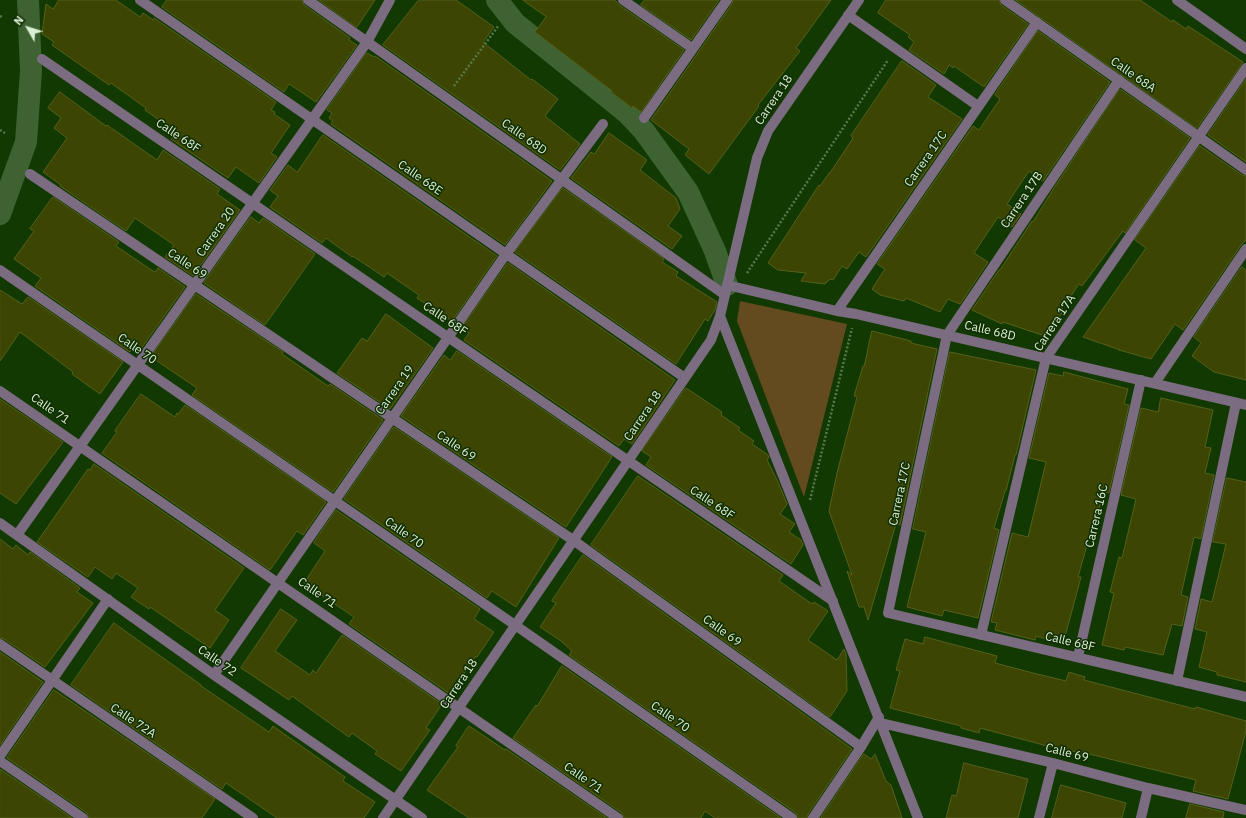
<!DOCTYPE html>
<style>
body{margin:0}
#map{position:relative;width:1246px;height:818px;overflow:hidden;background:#123901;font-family:"IBM Plex Sans",sans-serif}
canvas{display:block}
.north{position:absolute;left:8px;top:8px;width:40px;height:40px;-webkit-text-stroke:3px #102d04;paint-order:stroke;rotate:309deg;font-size:11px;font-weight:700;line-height:16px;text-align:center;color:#d9f0d2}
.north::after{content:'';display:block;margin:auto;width:14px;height:18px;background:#d9f0d2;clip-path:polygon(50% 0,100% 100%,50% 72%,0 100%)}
</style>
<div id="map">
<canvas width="1246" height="818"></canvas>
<div class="north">N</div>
</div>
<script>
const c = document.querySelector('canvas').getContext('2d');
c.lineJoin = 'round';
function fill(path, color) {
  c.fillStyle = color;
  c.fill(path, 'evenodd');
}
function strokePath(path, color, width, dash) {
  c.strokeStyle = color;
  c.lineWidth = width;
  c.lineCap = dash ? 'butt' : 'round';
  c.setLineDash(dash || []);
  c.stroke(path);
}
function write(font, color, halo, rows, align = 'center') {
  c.font = font + ' "IBM Plex Sans",sans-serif';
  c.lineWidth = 3;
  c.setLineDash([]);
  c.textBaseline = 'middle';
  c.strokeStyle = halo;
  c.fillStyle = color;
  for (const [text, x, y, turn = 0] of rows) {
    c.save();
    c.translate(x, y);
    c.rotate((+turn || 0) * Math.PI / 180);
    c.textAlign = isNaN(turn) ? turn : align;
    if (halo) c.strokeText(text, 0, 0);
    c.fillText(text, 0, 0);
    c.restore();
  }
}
fill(new Path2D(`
 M740,301L847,324L804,497L737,321Z`), '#634a1f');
strokePath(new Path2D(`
 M497,0L515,23L627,113L644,131L688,192L715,251L727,285
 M0,214L26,142L31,71L28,0`), '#3e6232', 22);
const building = new Path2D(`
 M59,0H116L140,17L143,13L153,20L154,18L276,102L271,110L275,112L274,114L290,125L271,153L277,157L259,183L236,167L228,178L171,139L176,132L145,110L146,108L111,83L109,85L52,45L54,42L42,34L46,4L53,9Z
 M167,0H302L304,5L350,38L349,40L357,45L316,102L289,84L284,92L162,7Z
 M319,0H375L357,27Z
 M419,0H456L494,27L483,42L531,80L532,79L558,99L545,116L580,144L560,170L383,45Z
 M523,0H615L619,5L684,50L641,112L633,106L632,108L611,92L612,91L535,32L546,17Z
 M645,0H719L691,40L641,5Z
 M733,0H831L796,48L800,51L758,105L759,106L709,174L685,155L689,149L651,120L732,4Z
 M886,0H999L1001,5L1028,24L984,87L954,66L953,68L949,65L944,74L909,50L914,42L908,37L910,35L878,13Z
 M1016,0H1140L1172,22L1173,20L1186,29L1188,26L1243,62L1197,128Z
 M1038,31L1110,82L1043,181L1029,171L1007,204L1021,214L1012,227L998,217L974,253L988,262L960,304L948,299L940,312L906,298L904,301L880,295L872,289L885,269L877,264L973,126L979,130L1000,99L995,95Z
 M367,53L374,57L375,56L552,181L505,245L331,124L333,121L329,118L332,113L327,110Z
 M902,61L936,85L928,97L962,119L866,257L859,252L847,269L842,266L833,280L830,279L825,284L801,281L806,273L778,270L768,263L819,185L820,186L830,172V173L853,138L851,136Z
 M1246,79V162L1208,135Z
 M1120,89L1190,138L1125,233L1123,231L1082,286L1079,284L1060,312L1062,313L1045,336L1003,322L1002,324L972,310L999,270H1000L1032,221L1033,222L1054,188Z
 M60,92L106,126L107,125L157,160L163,150L220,189L217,194L240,210L193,276L165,257L174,245L135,218L126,231L60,186L61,185L43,172L67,138L54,128L61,118L48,108Z
 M609,133L647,160L640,170L676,198L680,209L668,226L682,236L672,249L571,178L591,152L594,154Z
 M323,135L497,256L452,321L417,298L419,295L387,273L384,277L353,256L352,257L326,238L322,243L270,207L278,196L270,190L288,165L297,172Z
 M1200,146L1242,175L1246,176V240L1241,245L1183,330L1175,324L1151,359L1119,350H1120L1083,337L1146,248L1135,240Z
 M563,188L664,259L662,262L678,272L676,276L717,302L715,310L708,321L705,319L676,364L515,252Z
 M53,197L119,242L116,246L147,267L155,272L158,268L185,287L140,350L134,346L130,352L35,286L41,278L14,259L34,231L30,229Z
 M251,217L259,223L263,218L315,254L265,325L204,283Z
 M508,263L675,380L632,444L624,439L619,446L464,340L469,333L462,328Z
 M1242,267L1246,270V380L1214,372L1192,356L1201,343L1194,337Z
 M0,290L22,304L28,297L123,362L100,394L72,374L73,372L20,332L0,361Z
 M196,294L283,352L282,354L328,386L330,384L383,420L333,492L192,395L197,388L151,357Z
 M386,314L433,348L390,409L337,373L362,338L367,341Z
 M872,331L911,341V343L937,349L900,525L896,524L868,620L864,607H859L847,571L852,575L829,511L837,473L857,397L854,396L863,366H864Z
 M457,351L612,457L566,527L401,416L444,355L450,360Z
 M950,352L1036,370L1016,455H1015L1006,491H1005L994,528L999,530L978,618L944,610L942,616L907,607L926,532L913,529Z
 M1064,372L1128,389L1124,404L1129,405L1109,493L1103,491L1095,528L1092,527L1078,577H1081L1063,644L1036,636L1035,640L995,630L997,623L991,622L1012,533L1028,537L1038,496L1046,462L1029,458L1049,373L1063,376Z
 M686,388L722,412L721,415L740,428L738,430L754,441L752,444L768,455L769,457L767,460L778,482L787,504L780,514L795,524L789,532L801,540L803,545L791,564L646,465L651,457L642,451Z
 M141,394L175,417L177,413L178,414L185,405L326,502L303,535L297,531L270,570L102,453L117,432L115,431Z
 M1161,398L1213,410L1205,447L1211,448L1205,473L1214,475L1201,539L1194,537L1181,595L1188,597L1182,626L1172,624L1163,655L1125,647L1124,650L1102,645L1114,593L1110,592L1119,557L1122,558L1136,499L1121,495L1141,408L1158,412Z
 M0,399L63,442L16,504L0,493Z
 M394,427L559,538L516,607L492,591L487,598L344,499Z
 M94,464L244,568L215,610L229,620L210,648L150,607L149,609L131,597L138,588L116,573L112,579L95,567L88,577L37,542L88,469L90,470Z
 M638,476L783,575L779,581L812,604L814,602L828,611L808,640L837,660L844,649L846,654L847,691L830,717L591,545Z
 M1227,478L1246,482V682L1217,675V672L1199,667L1207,632L1195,629L1201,599L1212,602L1226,544L1213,542Z
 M336,510L480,609L474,619L494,632L477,657L476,656L450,694L349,624L354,617L304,583L325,551L314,543Z
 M0,539L13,549L16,545L28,555L30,552L80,588L77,592L93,603L45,667L4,639L0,638Z
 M583,555L852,749L808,814L807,818H798L796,813L569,655L572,651L561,641L540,627L556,603L552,601Z
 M281,609L297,620L275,651L310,675L313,670L316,673L342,635L442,704L426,728L430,730L401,771L375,754L377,751L352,733L349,737L292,696L289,700L241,668Z
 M114,623L201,685V686L269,732L273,726L345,777L343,781L375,802L364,818H277L226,783L222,789L71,685Z
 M925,637L997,656L995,663L1033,673L1066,681L1069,672L1085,677L1084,680L1195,709L1196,707L1246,721V731L1228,799L1193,791L1196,780L1089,754V755L1051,746V747L980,728L979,733L961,728V726L890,708L900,671L896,670L905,639L923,644Z
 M0,652L43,682L0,745Z
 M562,666L781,818H715L705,811L701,818H624L622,813L513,738L536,705L537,706Z
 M54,690L215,799L202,818H89L87,813L7,758Z
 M469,726L505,750L506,749L607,818H469L427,790L458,747L456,746Z
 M864,754L871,759L875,754L886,781L891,785L902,818H821Z
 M964,763L1028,779L1018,818H946L952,795L956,796Z
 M0,769L72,818H0Z
 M1061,785L1126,803L1122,818H1052Z
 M1190,804L1224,812L1223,818H1186Z`);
fill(building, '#3c4502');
strokePath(building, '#55601c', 1);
strokePath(new Path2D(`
 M0,16L2,17
 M454,86L499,25
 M0,130L5,133
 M747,273L888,60
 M810,500L852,328`), '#587a4b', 2.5, [2, 2]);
strokePath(new Path2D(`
 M140,0L685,378
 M308,0L725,295
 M623,0L692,48
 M1005,0L1246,170
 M1177,0L1246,49
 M848,15L978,106
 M42,59L833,601
 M1119,80L947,335L888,613L1246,697
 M644,118L727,0
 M30,174L573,540L861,747
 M0,270L515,625L792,818
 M727,285L837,311L856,314L1246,405
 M837,311L1037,22
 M720,316L918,818
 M1155,383L1246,249
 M0,391L618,818
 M0,523L214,675L422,818
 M17,535L367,42L390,0
 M981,635L1046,358L1246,68
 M0,644L253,818
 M1078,657L1141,380
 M214,675L506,254L603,124
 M1177,681L1236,403
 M881,723L1053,763L1148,788L1246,810
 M0,756L108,599
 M0,761L83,818
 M383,818L711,340L720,316L757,158L768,131L859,0
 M813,818L861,747L879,717
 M1039,818L1053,763
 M1141,818L1148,788`), '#7c6c81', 10);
write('12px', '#d9f0d2', '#102d04', [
 ["Calle 68A",1133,75,35],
 ["Carrera 18",774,100,-56],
 ["Calle 68F",178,136,34],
 ["Calle 68D",524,137,35],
 ["Carrera 17C",926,159,-55],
 ["Calle 68E",420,178,35],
 ["Carrera 17B",1022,200,-56],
 ["Carrera 20",216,232,-55],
 ["Calle 69",187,264,34],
 ["Calle 68F",445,319,34],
 ["Carrera 17A",1055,323,-57],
 ["Calle 68D",990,331,13],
 ["Calle 70",137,349,35],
 ["Carrera 19",395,390,-55],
 ["Calle 71",50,409,35],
 ["Carrera 18",643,416,-56],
 ["Calle 69",456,446,34],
 ["Carrera 17C",900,494,-78],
 ["Calle 68F",712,503,34],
 ["Carrera 16C",1097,516,-77],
 ["Calle 70",404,533,35],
 ["Calle 71",317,593,35],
 ["Calle 69",722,631,36],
 ["Calle 68F",1070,642,13],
 ["Calle 72",217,661,35],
 ["Carrera 18",459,684,-56],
 ["Calle 70",670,717,35],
 ["Calle 72A",133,721,34],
 ["Calle 69",1067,753,14],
 ["Calle 71",583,778,35]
]);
</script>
